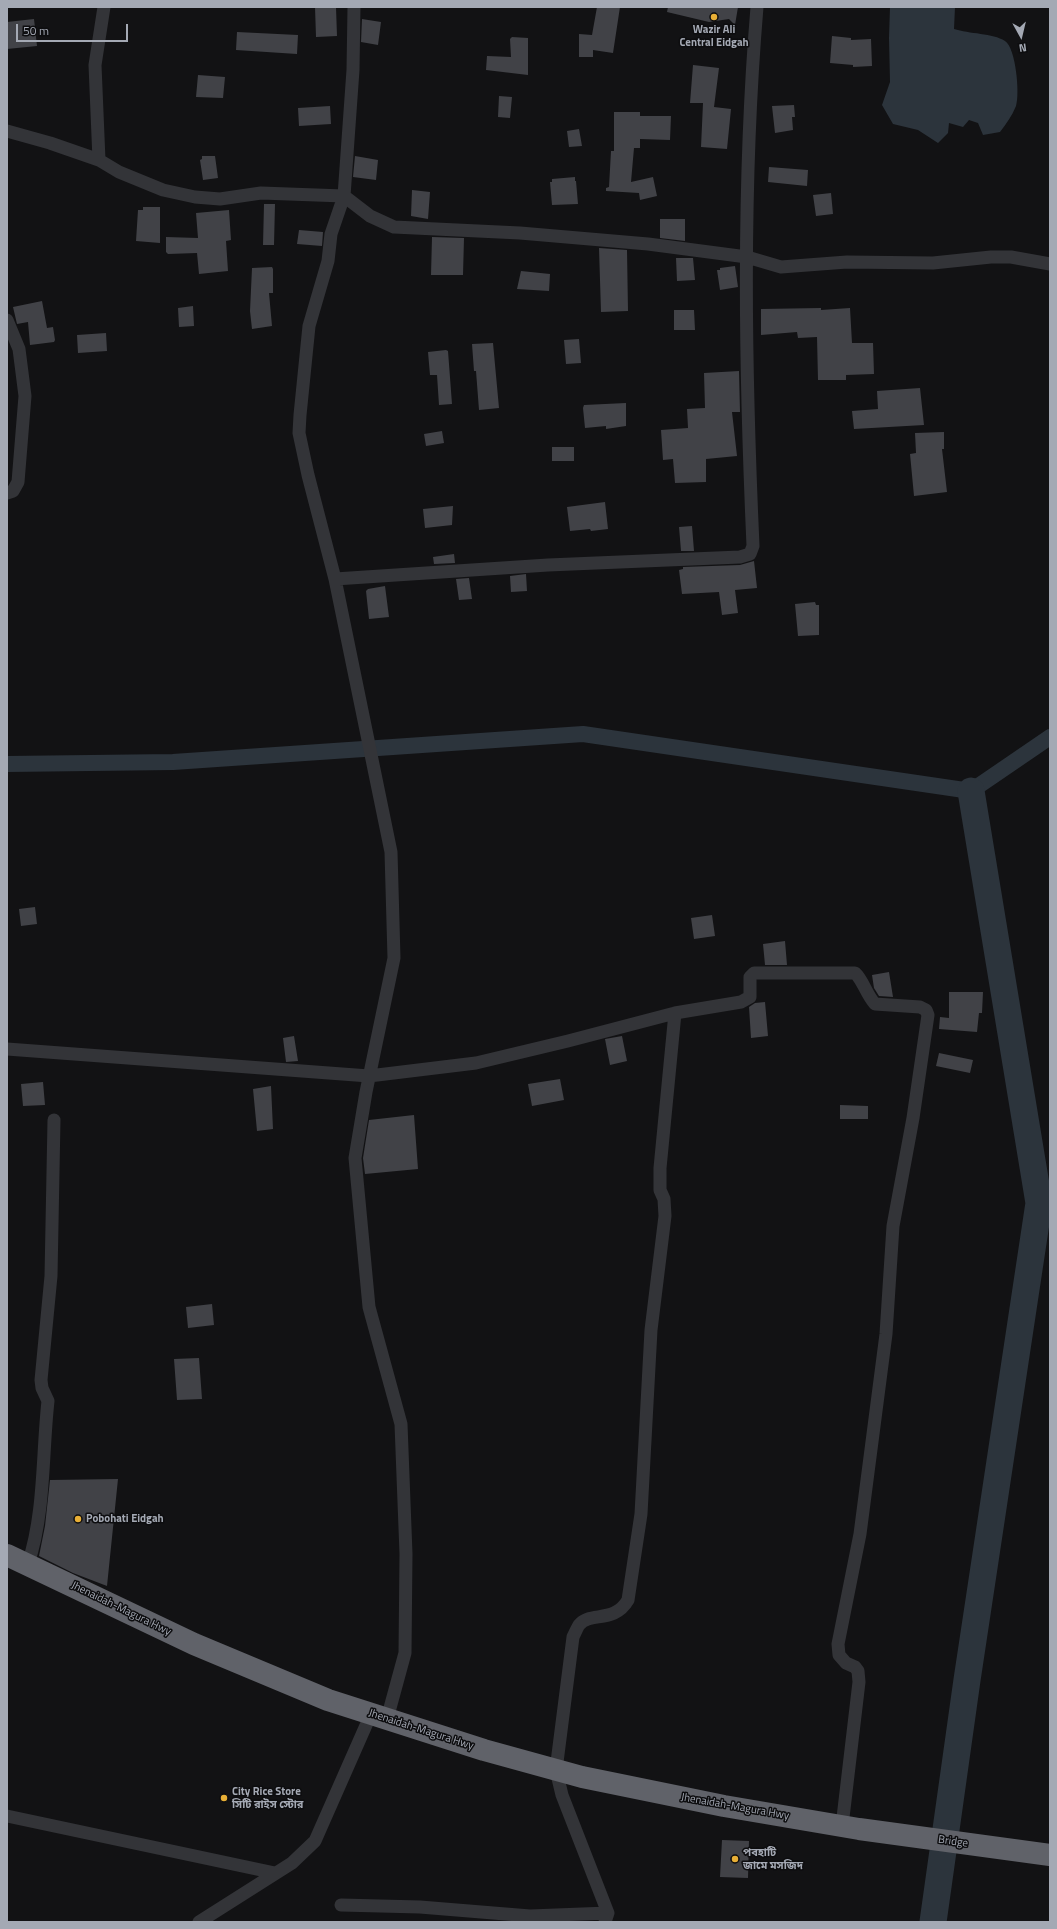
<!DOCTYPE html>
<meta charset="utf-8">
<style>
body{margin:0}
#map{position:relative;width:1057px;height:1929px;overflow:hidden;background:#121214;font-family:"Titillium Web",sans-serif}
canvas{display:block}
.frame{position:absolute;inset:0;border:8px solid #a4a9b4;pointer-events:none}
.north{position:absolute;left:1001px;top:16px;width:40px;height:40px;-webkit-text-stroke:3px #0d0d0f;paint-order:stroke;rotate:172deg;font-size:11px;font-weight:700;line-height:16px;text-align:center;color:#a4a9b4}
.north::after{content:'';display:block;margin:auto;width:14px;height:18px;background:#a4a9b4;clip-path:polygon(50% 0,100% 100%,50% 72%,0 100%)}
.scale{position:absolute;left:16px;top:24px;width:112px;height:18px;box-sizing:border-box;border:2px solid #a4a9b4;border-top:0;padding-left:5px;font-size:12px;line-height:14px;white-space:nowrap;color:#a4a9b4;-webkit-text-stroke:3px #0d0d0f;paint-order:stroke}
</style>
<div id="map">
<canvas width="1057" height="1929"></canvas>
<div class="frame"></div>
<div class="north">N</div>
<div class="scale">50 m</div>
</div>
<script>
const c = document.querySelector('canvas').getContext('2d');
c.lineJoin = 'round';
function fill(path, color) {
  c.fillStyle = color;
  c.fill(path, 'evenodd');
}
function strokePath(path, color, width, dash) {
  c.strokeStyle = color;
  c.lineWidth = width;
  c.lineCap = dash ? 'butt' : 'round';
  c.setLineDash(dash || []);
  c.stroke(path);
}
function write(font, color, halo, rows, align = 'center') {
  c.font = font + ' "Titillium Web","Noto Sans Bengali",sans-serif';
  c.lineWidth = 3;
  c.setLineDash([]);
  c.textBaseline = 'middle';
  c.strokeStyle = halo;
  c.fillStyle = color;
  for (const [text, x, y, turn = 0] of rows) {
    c.save();
    c.translate(x, y);
    c.rotate((+turn || 0) * Math.PI / 180);
    c.textAlign = isNaN(turn) ? turn : align;
    if (halo) c.strokeText(text, 0, 0);
    c.fillText(text, 0, 0);
    c.restore();
  }
}
fill(new Path2D(`
 M890,7H955L954,29C969,34 993,33 1005,41C1016,48 1020,94 1016,106C1012,116 1006,124 1000,132L983,135L978,123L969,120L963,127L949,123L948,133L938,143L918,130L893,124L882,105L890,82L889,38Z`), '#2c343c');
strokePath(new Path2D(`
 M7,764L173,762L583,734L971,791L1050,737`), '#2c343c', 16);
strokePath(new Path2D(`
 M933,1922L967,1680L1039,1203L971,791`), '#2c343c', 27);
fill(new Path2D(`
 M315,7H336L337,36L316,37Z
 M597,7H620L613,53L593,50V57H579V34L592,35Z
 M668,7H738L735,25L729,19L709,22L667,12Z
 M34,19L37,46L7,49V22Z
 M362,19L381,22L378,45L361,42Z
 M237,32L298,35L297,54L236,50Z
 M832,36L851,38V40L871,39L872,66L853,67V65L830,63Z
 M512,37L528,38V75L486,70L487,56L511,57L510,39Z
 M693,65L719,68L714,107L731,109L727,149L701,147L703,103H690Z
 M198,75L225,77L223,98L196,97Z
 M499,96L512,97L510,118L498,117Z
 M794,105L795,117H792L793,130L775,133L772,106Z
 M330,106L331,124L299,126L298,108Z
 M614,112H640V116H671L670,140L640,139V148H634L631,182L653,177L657,196L640,200L639,193L606,191V188L609,187L611,151H614Z
 M579,129L582,146L569,147L567,131Z
 M202,156H215L218,178L203,180L200,160L202,159Z
 M355,156L378,160L376,180L353,177Z
 M769,167L808,170L807,186L768,182Z
 M575,177V181H576L578,204L552,205L550,182H552V179Z
 M412,190L430,192L428,219L411,216Z
 M831,193L833,214L816,216L813,195Z
 M264,204H275L274,245H263Z
 M143,207H160V243L136,241L138,210H143Z
 M229,210L231,240L226,241L228,271L199,274L197,253L168,254L166,252V237L198,238L196,213Z
 M660,219H685V241L660,238Z
 M299,230L323,232L322,246L297,244Z
 M432,237L464,238L463,275H431Z
 M599,248L627,250L628,311L601,312Z
 M676,258H693L695,280L677,281Z
 M735,266L738,287L720,290L717,270H720V268Z
 M272,267L273,269V293H269L272,326L252,329L250,311L252,268Z
 M521,271L550,274L549,291L517,289Z
 M42,301L47,328L53,327L55,340L54,342L30,345L28,322L17,324L13,307Z
 M193,306L194,326L179,327L178,308Z
 M821,308V310L850,308L852,343H873L874,374L846,375V380H818L817,337L798,338L797,332L761,335V309Z
 M674,310H694L695,330H674Z
 M106,333L107,351L78,353L77,335Z
 M579,339L581,363L566,364L564,340Z
 M493,343L499,408L479,410L476,371H474L472,344Z
 M446,350L448,351L452,404L439,405L437,375H430L428,352Z
 M739,371L740,412H732L737,456L706,459V482L675,483L673,459L663,460L661,430L688,428L687,409L705,408L704,373Z
 M920,388L924,425L854,429L852,411L878,409L877,391Z
 M626,403V426L606,429V426L585,428L583,408L584,405Z
 M442,431L444,443L426,446L424,434Z
 M944,432V449H942L947,492L914,496L910,454L916,453L915,433Z
 M552,447H574V461H552Z
 M605,502L608,529L591,531L590,529L570,531L567,507Z
 M453,506L452,525L425,528L423,509Z
 M692,526L694,551H681L679,527Z
 M454,554L455,563L434,564L433,557Z
 M754,561L757,588L735,590L738,613L722,615L719,592L682,594L679,570L683,569V567L740,565Z
 M526,574L527,591L511,592L510,576Z
 M469,578L472,599L459,600L456,579Z
 M385,586L389,617L369,619L366,591L368,589Z
 M815,602L816,605H819V635L798,636L795,604Z
 M35,907L37,924L21,926L19,909Z
 M712,915L715,936L694,939L691,918Z
 M785,941L787,965H765L763,944Z
 M889,972L893,997L879,996L874,988L872,975Z
 M949,992H983L982,1013H979L977,1032L939,1029L940,1017L949,1018Z
 M765,1002L768,1036L751,1038L749,1007L755,1003Z
 M294,1036L298,1061L286,1062L283,1038Z
 M622,1036L627,1061L610,1065L605,1039Z
 M939,1053L973,1060L970,1073L936,1066Z
 M560,1079L564,1100L532,1106L528,1084Z
 M43,1082L45,1105L23,1106L21,1084Z
 M271,1086L273,1129L257,1131L253,1089Z
 M840,1105L868,1106V1119H840Z
 M414,1115L418,1169L365,1174L363,1158L369,1120Z
 M212,1304L214,1325L188,1328L186,1307Z
 M199,1358L202,1399L177,1400L174,1359Z
 M118,1479L107,1586L73,1573L39,1556L45,1526L50,1480Z
 M722,1840L749,1841L748,1878L720,1877Z`), '#414247');
strokePath(new Path2D(`
 M7,131L50,143L99,160L119,172L163,190L195,197L220,199L261,193L344,196L353,70L354,7
 M99,160L95,65L104,7
 M7,320L19,349L25,396L18,482L13,491L7,493
 M335,579L548,565L740,557L750,554L753,546C745,367 742,186 757,7
 M7,1049L369,1076L476,1063L568,1041L675,1013L741,1002L750,997V977L754,973H855C863,980 866,994 875,1004L920,1007L926,1010L928,1015L913,1118L893,1226L886,1334L860,1534L838,1644L839,1655L846,1663L855,1667L858,1671L859,1682L842,1826
 M28,1564C45,1513 42,1455 48,1401L42,1388L41,1380L51,1276L54,1120
 M387,1719L405,1653L406,1554L401,1424L369,1307L355,1158L366,1092L394,958L391,852L335,579L308,475L299,433L300,415L309,326L328,261L331,234L344,196L370,216L394,227L520,233L648,244L747,257L781,267L847,262L933,263L991,257H1011L1050,264
 M7,1816L275,1873
 M341,1905L420,1907L530,1916L608,1913
 M199,1922L292,1863L315,1841L371,1714
 M605,1922L608,1913L562,1795L556,1770L573,1637C575,1633 577,1628 579,1625C590,1611 614,1624 628,1600L641,1514L651,1330L665,1216L664,1199L660,1190V1168L675,1013`), '#333438', 13);
strokePath(new Path2D(`
 M7,1555L194,1644L328,1700L484,1750L582,1777L724,1806L859,1829L1050,1855`), '#606269', 22);
for (const [x, y, r, color] of [
 [714,17,4,"#e8af36"],
 [78,1519,4,"#e8af36"],
 [224,1798,4,"#e8af36"],
 [735,1859,4,"#e8af36"]
]) {
  const dot = new Path2D();
  dot.arc(x, y, r, 0, 2 * Math.PI);
  c.fillStyle = color;
  c.fill(dot);
  strokePath(dot, '#0d0d0f', 1.5);
}
write('bold 11px', '#a4a9b4', '#0d0d0f', [
 ["Wazir Ali",714,30,"center"],
 ["Central Eidgah",714,43,"center"],
 ["Pobohati Eidgah",86,1519],
 ["City Rice Store",232,1792],
 ["সিটি রাইস স্টোর",232,1805],
 ["পবহাটি",743,1853],
 ["জামে মসজিদ",743,1866]
], 'left');
write('11px', '#a4a9b4', '#0d0d0f', [
 ["Jhenaidah-Magura Hwy",121,1609,26],
 ["Jhenaidah-Magura Hwy",421,1730,18],
 ["Jhenaidah-Magura Hwy",735,1807,10],
 ["Bridge",953,1842,8]
]);
</script>
